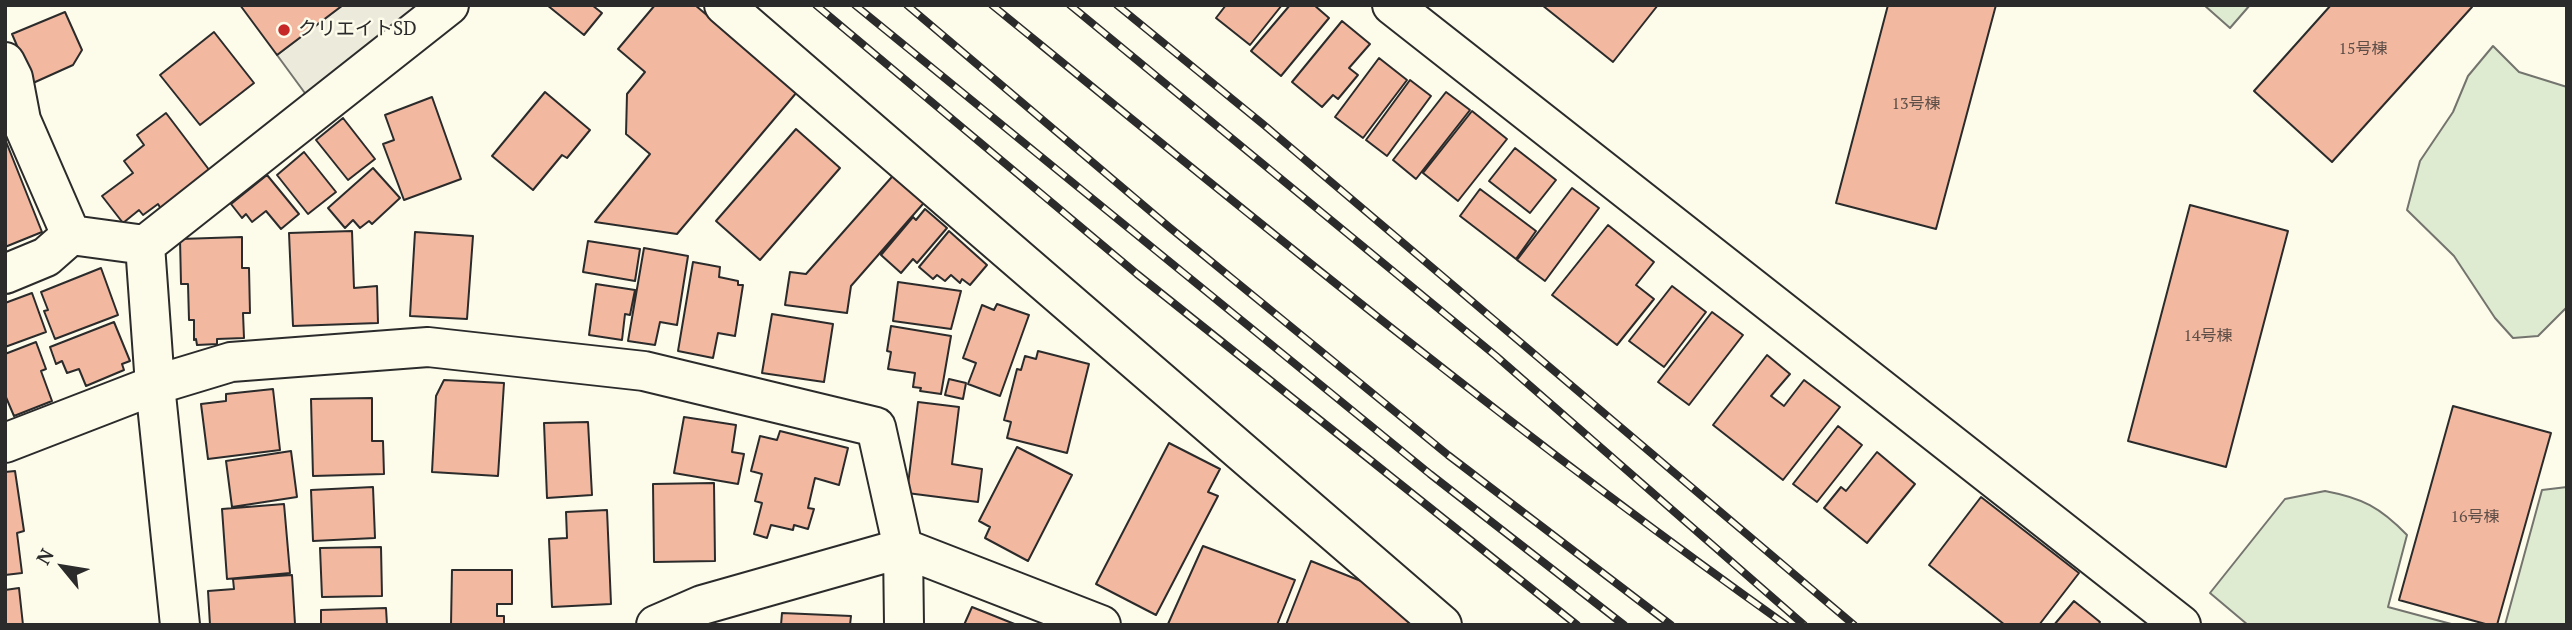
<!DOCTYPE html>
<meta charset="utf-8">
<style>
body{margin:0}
#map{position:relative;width:2572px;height:630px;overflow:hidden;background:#fdfbea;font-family:"PT Serif",serif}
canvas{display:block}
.frame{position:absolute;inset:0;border:7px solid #2b2b2b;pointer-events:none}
.north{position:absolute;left:28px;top:532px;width:70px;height:70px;-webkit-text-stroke:5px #fdfbea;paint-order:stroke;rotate:300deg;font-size:19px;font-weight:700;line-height:28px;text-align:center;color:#2b2b2b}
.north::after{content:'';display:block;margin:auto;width:24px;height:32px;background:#2b2b2b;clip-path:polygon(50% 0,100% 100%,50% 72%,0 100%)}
</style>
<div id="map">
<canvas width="2572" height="630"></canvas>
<div class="frame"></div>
<div class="north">N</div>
</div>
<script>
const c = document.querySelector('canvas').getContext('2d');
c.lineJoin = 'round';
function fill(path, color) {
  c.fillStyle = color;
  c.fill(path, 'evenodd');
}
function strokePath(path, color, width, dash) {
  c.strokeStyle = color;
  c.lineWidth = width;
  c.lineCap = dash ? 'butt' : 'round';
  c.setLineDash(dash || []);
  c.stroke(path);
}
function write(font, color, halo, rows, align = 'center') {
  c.font = font + ' "PT Serif","Noto Sans JP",serif';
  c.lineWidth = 5;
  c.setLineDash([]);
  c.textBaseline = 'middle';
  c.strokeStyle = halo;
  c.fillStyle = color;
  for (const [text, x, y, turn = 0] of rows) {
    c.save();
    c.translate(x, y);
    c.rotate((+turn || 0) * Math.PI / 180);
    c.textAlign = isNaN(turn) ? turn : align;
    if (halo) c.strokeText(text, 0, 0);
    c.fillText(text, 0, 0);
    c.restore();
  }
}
const green = new Path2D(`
 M2204,5H2250L2230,28Z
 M2493,46L2519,72L2567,87V307L2538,336L2513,338L2495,318L2454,256L2407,210L2420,161L2453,112L2468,76Z
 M2567,487V625H2505L2542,490Z
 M2325,491C2362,498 2380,507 2407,535L2388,607L2455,625H2248L2210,593L2285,499Z`);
fill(green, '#deebd1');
strokePath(green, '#74746e', 2);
const parking = new Path2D(`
 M343,5H422L310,100L277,55Z`);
fill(parking, '#eceadb');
strokePath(parking, '#74746e', 2);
const building = new Path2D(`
 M240,5H343L277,55Z
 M547,5H592L602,13L584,35Z
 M655,5H695L797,92L677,234L595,222L650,154L626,134L627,94L645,72L618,49Z
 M1226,5H1282L1250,45L1216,18Z
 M1290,5H1314L1329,18L1281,76L1251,51Z
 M1542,5H1658L1613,62Z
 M1888,5H1996L1936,229L1836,203Z
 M2331,5H2470L2472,7L2332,162L2254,91Z
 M65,12L82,50L73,65L33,83L12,34Z
 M1342,21L1370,44L1349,68L1358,75L1338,99L1333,95L1322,107L1292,82Z
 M214,32L254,83L200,125L160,75Z
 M1379,58L1407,80L1363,138L1335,117Z
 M1410,80L1431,96L1387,156L1366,140Z
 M545,92L590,130L567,158L562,155L533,190L492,156Z
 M1446,92L1470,110L1416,179L1393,160Z
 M432,97L461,179L404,200L383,144L394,140L385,115Z
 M1472,111L1507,139L1458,201L1423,173Z
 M166,113L210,171L161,209L158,204L143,215L139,210L123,223L102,196L133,173L124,161L144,145L137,135Z
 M343,118L375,159L348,180L316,140Z
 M796,129L840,168L760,260L716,221Z
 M5,139L42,232L5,247Z
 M1515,148L1556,180L1530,213L1489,181Z
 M304,152L336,192L308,214L277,175Z
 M373,168L400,198L372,224L369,221L360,228L353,220L345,228L328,208Z
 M898,170L929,197L851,286L847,313L785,305L790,272L806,274Z
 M267,175L299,214L281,229L266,211L252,222L246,214L242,218L231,204Z
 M1572,188L1599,208L1545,281L1517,260Z
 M1480,189L1536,231L1516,259L1460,216Z
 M2190,205L2288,231L2226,467L2128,441Z
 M925,209L947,228L917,263L913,259L901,273L881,255L913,217L916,220Z
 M1608,225L1654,262L1636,285L1654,299L1617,345L1552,295Z
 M352,231L354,288L377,286L378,323L293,326L289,233Z
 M949,231L987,265L970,285L962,279L960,283L951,275L945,281L937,275L933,279L919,267Z
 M415,232L473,236L467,319L410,316Z
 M242,237V268H249L250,313H243L244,338L217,339V344L197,345L196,339L194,340V320H189L188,284H181L180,239Z
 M588,241L640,249L635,281L583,272Z
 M644,248L688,256L677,325L660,322L655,345L628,341Z
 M693,262L720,267L719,277L738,281V285H743L735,336L718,333L713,358L678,351Z
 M101,268L118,315L55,339L44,311L48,310L41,292Z
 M898,282L961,291L951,329L893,321Z
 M596,284L635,290L630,315L625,314L622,340L589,335Z
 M1672,286L1706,312L1664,367L1629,341Z
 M32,293L46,332L5,347V303Z
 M997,304L1029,315L1000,396L968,384L976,363L963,358L982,305L994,310Z
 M1712,312L1743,335L1689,405L1658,382Z
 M772,314L833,324L824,382L762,373Z
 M114,322L130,361L122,364L124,370L86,386L79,369L67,373L62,361L56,364L50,347Z
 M891,326L951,336L941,394L920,391L921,388L913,387L915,373L888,369L891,352L887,351Z
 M36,342L46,369L41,371L52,401L14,416L5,395V354Z
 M1038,351L1089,364L1067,453L1007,438L1011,422L1004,420L1017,369L1021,370L1025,356L1036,359Z
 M1767,355L1790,374L1771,396L1784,406L1804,380L1840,407L1783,480L1713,425Z
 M949,379L966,383L963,399L945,395Z
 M444,380L504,383L498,476L432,472L436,396Z
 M273,389L280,450L208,459L201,404L226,401V394Z
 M372,398V441H383L384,474L313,476L311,399Z
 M918,402L959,407L952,464L982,469L978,502L907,493Z
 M2453,406L2551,433L2497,625H2489L2399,600Z
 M684,417L736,425L732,452L744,454L738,484L674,473Z
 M588,422L592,495L547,498L544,423Z
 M1838,426L1862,445L1817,502L1793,484Z
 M780,431L848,448L839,485L815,478L808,508L814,509L808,529L794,525L793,530L771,525L767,538L754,534L762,503L755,501L762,474L751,471L760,436L777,440Z
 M1169,443L1220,469L1208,492L1218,496L1156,615L1096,584Z
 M1017,447L1072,475L1028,561L985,538L990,527L979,521Z
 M291,451L297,497L232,507L226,461Z
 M1877,452L1915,484L1867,543L1824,508L1841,487L1846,491Z
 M15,471L24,531L17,533L22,573L5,575V472Z
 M714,483L715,561L654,562L653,484Z
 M373,487L375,538L313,541L311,490Z
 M1981,497L2079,573L2039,625H2005L1929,565Z
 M284,504L290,573L227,579L222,509Z
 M607,510L611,604L552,607L549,539L567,538L566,512Z
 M1203,546L1295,580L1277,625L1168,624Z
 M381,547L382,596L322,597L320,548Z
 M1311,561L1391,593L1415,625H1286Z
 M452,570H512V604H497V616H504V625H451Z
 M292,575L295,624L210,625L208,591L234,589L233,579Z
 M19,588L23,625H5V590Z
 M2074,601L2100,622L2098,625H2054Z
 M972,607L1017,625H964Z
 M386,608L387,625H321V610Z
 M782,613L851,616L850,625H781Z`);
fill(building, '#f2b8a0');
strokePath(building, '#2b2b2b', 2);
const minor = new Path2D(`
 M1392,5L2181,625
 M5,62L13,78L21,120L71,235L145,245L449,5
 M145,245L155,385L180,625
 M5,274L46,257L71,235
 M5,443L155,385L231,362L428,347L644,371L876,427L903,548L904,625
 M656,625L702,605L903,548L1101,625`);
const tertiary = new Path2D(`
 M724,5L1442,625`);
strokePath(minor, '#2b2b2b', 42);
strokePath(tertiary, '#2b2b2b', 42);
strokePath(minor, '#fdfbea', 38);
strokePath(tertiary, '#fdfbea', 38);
const rail = new Path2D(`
 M816,5L1137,274L1577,625
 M855,5L1430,474L1624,625
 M907,5L1169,227L1448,455L1671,625
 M992,5C1252,217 1512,431 1786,625
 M1070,5L1496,356L1804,625
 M1117,5L1264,125L1854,625`);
strokePath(rail, '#2b2b2b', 8);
strokePath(rail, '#fdfbea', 5, [16]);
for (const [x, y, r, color] of [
 [284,30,7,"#c62828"]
]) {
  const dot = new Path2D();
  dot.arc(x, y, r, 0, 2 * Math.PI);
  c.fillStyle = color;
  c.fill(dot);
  strokePath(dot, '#fdfbea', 2.5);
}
write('16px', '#5d4e48', null, [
 ["15号棟",2363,49],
 ["13号棟",1916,104],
 ["14号棟",2208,336],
 ["16号棟",2475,517]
]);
write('19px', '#2b2b2b', '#fdfbea', [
 ["クリエイトSD",298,30]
], 'left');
</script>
